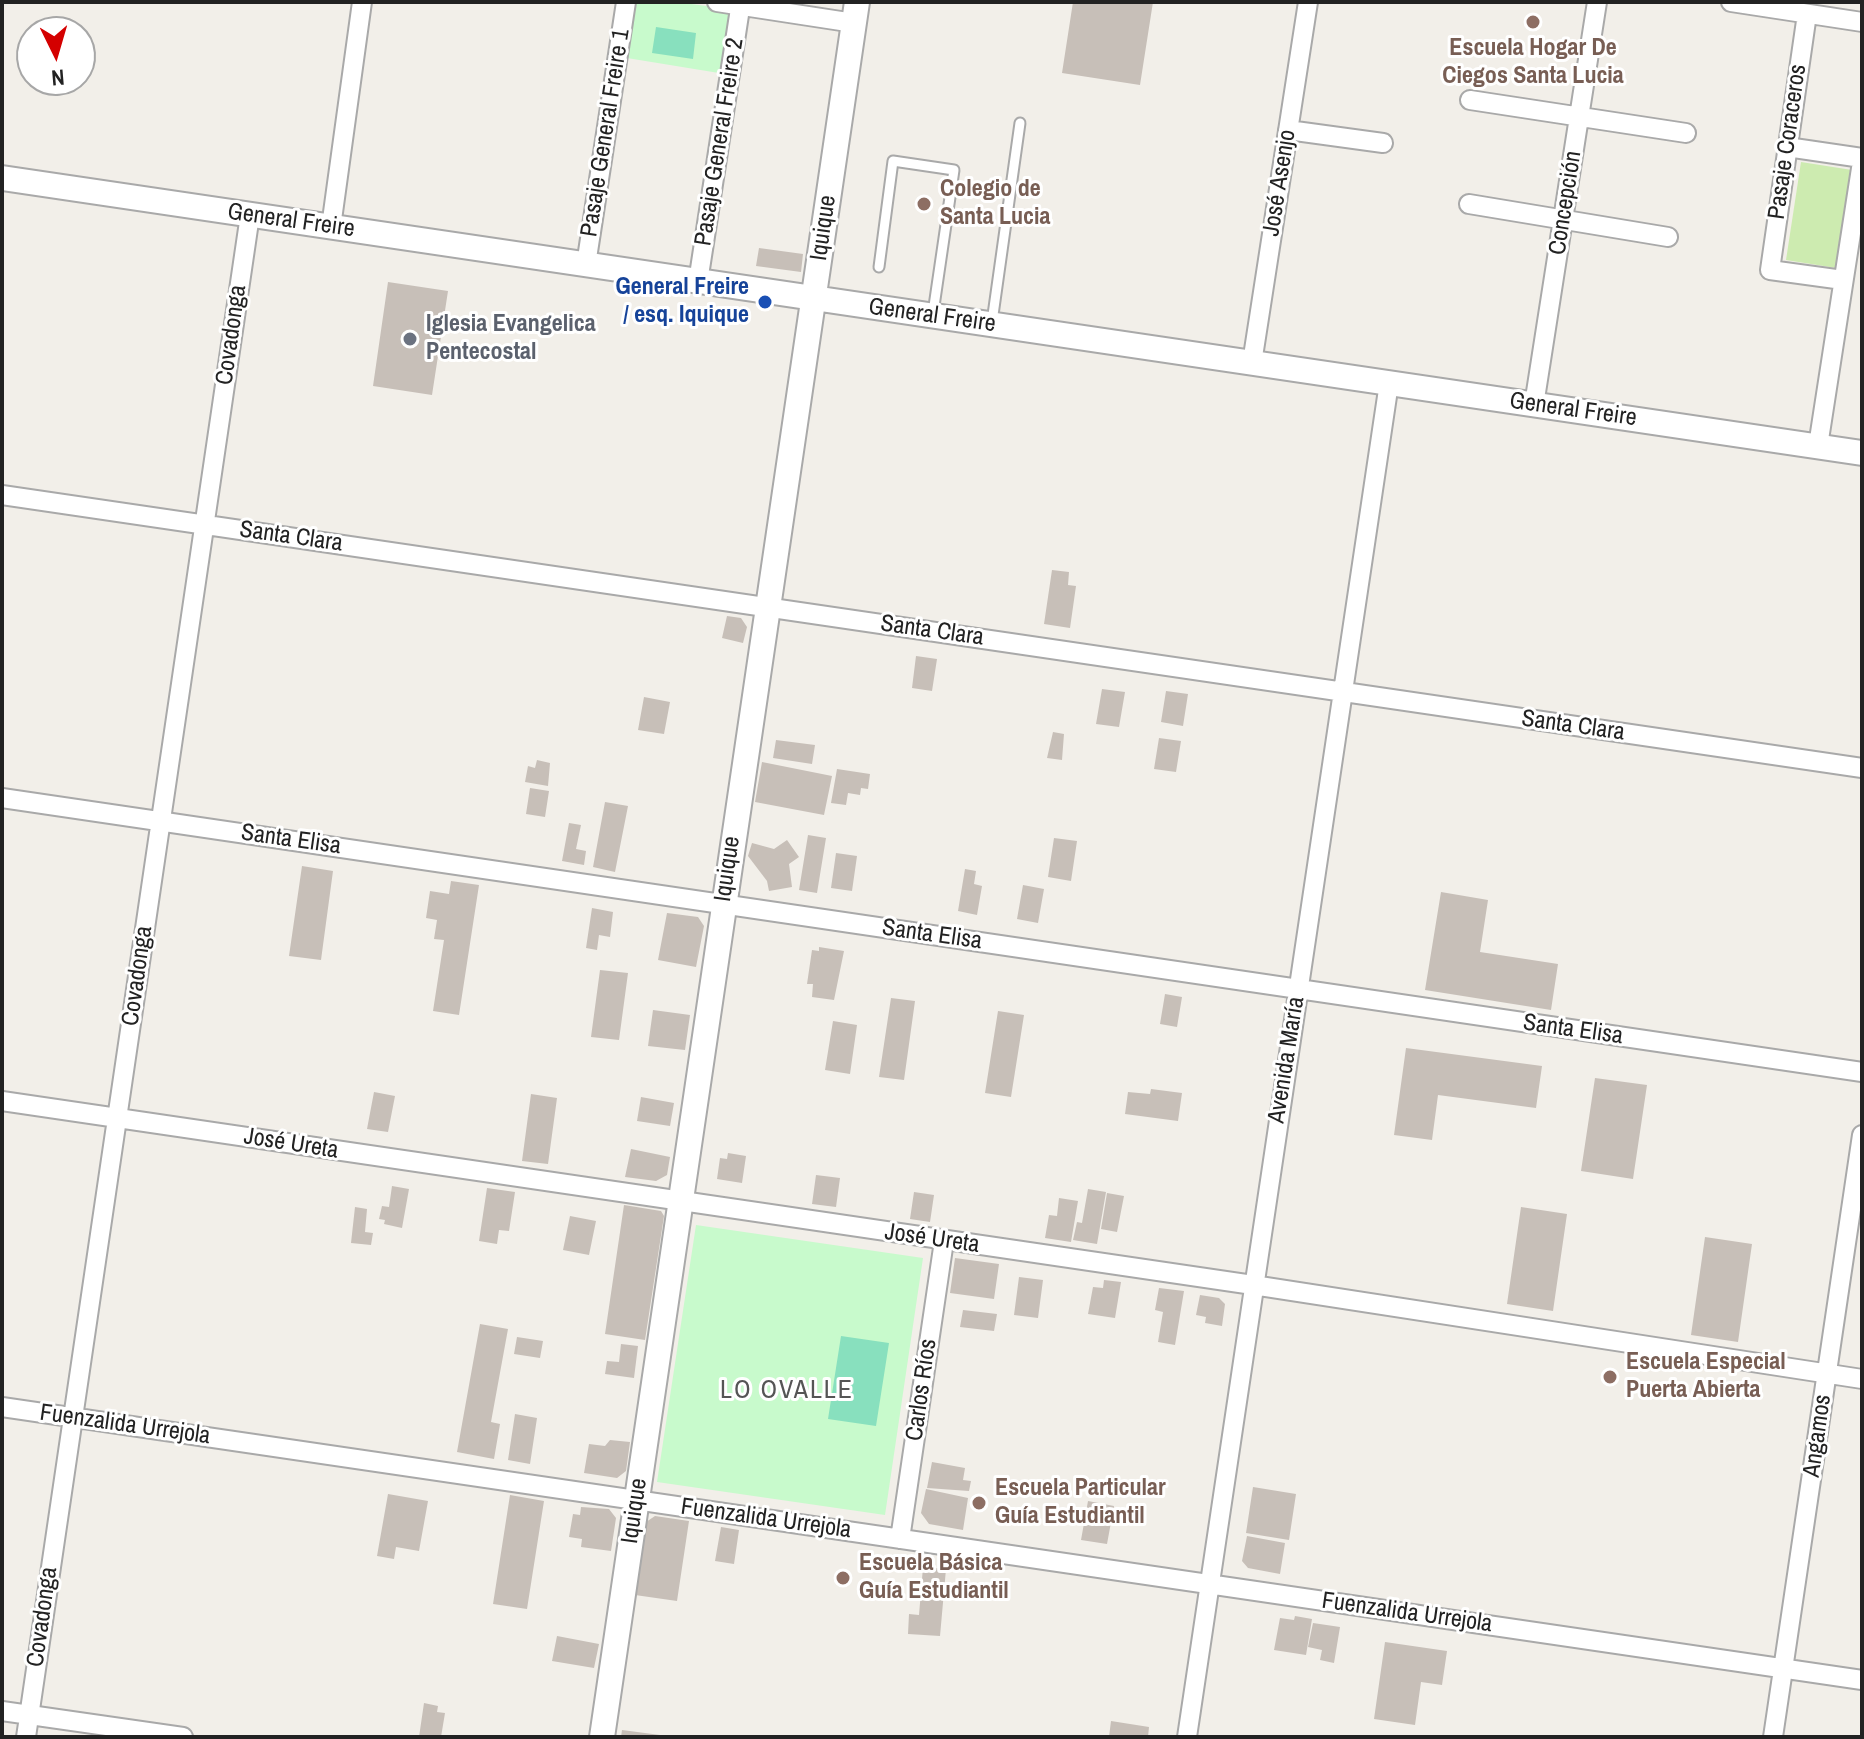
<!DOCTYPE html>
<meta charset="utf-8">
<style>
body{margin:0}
#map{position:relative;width:1864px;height:1739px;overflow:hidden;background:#f2efe9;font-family:"Archivo Narrow",sans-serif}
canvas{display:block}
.frame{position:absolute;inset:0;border:4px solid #222;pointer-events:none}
.north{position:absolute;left:16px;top:16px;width:80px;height:80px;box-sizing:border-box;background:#fff;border:2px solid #a7a7a7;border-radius:50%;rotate:175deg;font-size:22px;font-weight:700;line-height:32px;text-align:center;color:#222}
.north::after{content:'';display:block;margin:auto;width:28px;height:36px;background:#d40000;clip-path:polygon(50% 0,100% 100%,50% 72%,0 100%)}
</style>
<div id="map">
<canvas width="1864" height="1739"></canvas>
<div class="frame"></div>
<div class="north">N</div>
</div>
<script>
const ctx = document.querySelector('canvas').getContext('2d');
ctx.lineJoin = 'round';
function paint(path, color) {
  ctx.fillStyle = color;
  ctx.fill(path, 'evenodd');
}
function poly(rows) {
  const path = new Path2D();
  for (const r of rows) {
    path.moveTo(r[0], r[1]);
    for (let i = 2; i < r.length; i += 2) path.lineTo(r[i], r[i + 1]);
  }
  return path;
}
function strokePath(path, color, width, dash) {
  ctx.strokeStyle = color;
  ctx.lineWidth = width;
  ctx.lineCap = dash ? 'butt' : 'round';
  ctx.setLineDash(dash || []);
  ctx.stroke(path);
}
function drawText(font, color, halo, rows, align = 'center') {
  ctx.font = font + ' "Archivo Narrow",sans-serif';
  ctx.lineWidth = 6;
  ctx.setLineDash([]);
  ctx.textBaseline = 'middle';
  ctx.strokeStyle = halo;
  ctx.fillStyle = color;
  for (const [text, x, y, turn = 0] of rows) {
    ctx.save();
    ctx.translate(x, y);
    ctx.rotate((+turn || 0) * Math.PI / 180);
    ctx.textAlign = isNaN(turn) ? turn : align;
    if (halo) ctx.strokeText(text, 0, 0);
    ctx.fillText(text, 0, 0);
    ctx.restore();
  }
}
paint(poly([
 [1801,162,1852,170,1836,268,1786,260]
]), '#cdebb0');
paint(poly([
 [636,2,677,2,735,10,725,74,627,58],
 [696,1225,923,1258,885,1515,657,1482]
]), '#c8facc');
paint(poly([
 [656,27,696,33,693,59,652,53],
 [841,1336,889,1343,876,1426,828,1419]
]), '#88e0be');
paint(poly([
 [1073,2,1153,2,1140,85,1062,73],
 [759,248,803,254,801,272,756,266],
 [388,282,448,291,432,395,373,386],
 [1052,570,1069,572,1068,585,1076,586,1070,628,1044,624],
 [727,616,741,618,747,627,743,643,722,638],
 [916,656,937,659,932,691,912,688],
 [1102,689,1125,692,1119,727,1096,724],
 [1166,691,1188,694,1183,726,1161,722],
 [644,697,670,702,664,734,638,730],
 [1053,732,1064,734,1062,760,1047,758],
 [1159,738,1181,741,1176,772,1154,769],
 [776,740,815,745,812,764,773,758],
 [537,760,550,763,548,786,525,782,528,766,535,768],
 [762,762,832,776,824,815,755,802],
 [837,769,870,774,868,789,861,788,860,795,848,793,846,805,831,803],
 [530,788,549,791,545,817,526,814],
 [605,802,628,806,615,872,593,867],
 [569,823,581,825,576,849,586,851,584,865,562,861],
 [808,835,826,838,817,893,799,890],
 [1054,838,1077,841,1071,881,1048,877],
 [787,840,799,857,789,864,792,887,769,891,767,881,748,856,752,843,774,849],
 [836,853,857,856,852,891,831,888],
 [302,866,333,871,321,960,289,956],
 [965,869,976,871,974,884,982,886,977,915,958,911],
 [451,881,479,885,459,1015,433,1011,444,940,434,939,437,920,426,918,430,891,449,894],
 [1023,885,1044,889,1038,923,1017,919],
 [1441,892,1488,900,1480,952,1558,964,1551,1010,1425,990],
 [592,908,613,912,610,937,599,935,597,950,586,948],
 [667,913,698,917,704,926,696,967,658,960],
 [819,947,844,951,834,1000,812,997,813,984,807,984,812,950,819,951],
 [600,970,628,973,619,1040,591,1037],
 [1165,994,1182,997,1177,1027,1160,1024],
 [891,998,915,1001,904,1080,879,1077],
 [653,1010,690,1015,685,1050,648,1046],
 [998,1011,1024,1015,1011,1097,985,1093],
 [833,1021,857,1025,850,1074,825,1070],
 [1406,1048,1542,1066,1536,1108,1438,1095,1432,1140,1394,1135],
 [1595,1078,1647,1085,1633,1179,1581,1171],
 [1151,1089,1182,1093,1178,1121,1125,1114,1128,1092,1150,1094],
 [374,1092,395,1096,388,1132,367,1129],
 [531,1094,557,1098,548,1164,522,1161],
 [641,1097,674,1103,670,1126,637,1121],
 [631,1149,670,1157,667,1175,656,1181,625,1177],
 [728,1153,746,1156,742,1183,717,1179,720,1158,727,1159],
 [816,1175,840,1178,836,1207,812,1204],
 [392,1186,409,1189,402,1228,384,1224,385,1220,379,1219,382,1206,389,1207],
 [487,1188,515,1192,509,1231,499,1230,497,1244,479,1241],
 [1088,1189,1106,1192,1097,1244,1073,1240,1077,1222,1082,1223],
 [914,1192,934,1195,930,1222,910,1219],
 [1107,1193,1124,1196,1117,1232,1101,1229],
 [1059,1198,1078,1201,1071,1242,1045,1238,1049,1215,1057,1216],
 [624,1205,661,1211,664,1216,645,1340,605,1334],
 [355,1207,367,1209,365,1232,373,1233,371,1245,351,1243],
 [1521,1207,1567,1214,1553,1311,1507,1304],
 [570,1216,596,1221,589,1255,563,1250],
 [1705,1237,1752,1244,1738,1342,1691,1335],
 [955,1258,999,1264,994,1299,950,1293],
 [1019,1277,1043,1280,1038,1318,1014,1315],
 [1104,1280,1121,1282,1115,1318,1088,1314,1093,1287,1103,1288],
 [1159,1288,1184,1291,1175,1345,1158,1342,1163,1312,1155,1310],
 [1200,1295,1219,1298,1225,1304,1222,1326,1205,1323,1206,1317,1196,1315],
 [963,1310,997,1314,994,1331,960,1327],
 [480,1324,508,1329,491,1422,500,1424,494,1459,457,1452],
 [517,1337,543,1341,540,1358,514,1354],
 [621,1344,638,1346,634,1378,605,1374,607,1361,619,1362],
 [515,1414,537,1418,530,1464,508,1460],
 [610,1440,630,1442,626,1471,617,1478,584,1473,589,1444,605,1446],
 [932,1462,965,1468,963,1480,971,1481,969,1491,927,1488],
 [1253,1487,1296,1494,1289,1540,1246,1533],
 [926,1489,968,1498,963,1530,929,1524,921,1513],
 [388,1494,428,1501,419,1551,396,1547,394,1559,377,1556],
 [510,1495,544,1501,527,1609,493,1604],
 [1088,1501,1114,1506,1107,1544,1081,1540],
 [581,1507,609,1509,616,1518,611,1551,581,1547,582,1539,569,1537,573,1514,580,1515],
 [655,1516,689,1521,677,1601,635,1595,646,1522],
 [721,1527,739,1530,734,1564,715,1561],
 [1247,1536,1285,1543,1280,1574,1248,1568,1242,1561],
 [923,1567,946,1569,940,1636,908,1634,909,1614,919,1615],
 [1295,1616,1312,1619,1306,1655,1274,1650,1280,1618,1294,1620],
 [1313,1623,1340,1627,1334,1663,1320,1660,1322,1650,1308,1647],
 [557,1636,599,1644,594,1668,552,1661],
 [1385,1642,1447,1651,1442,1685,1421,1682,1415,1725,1374,1719],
 [424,1703,438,1706,437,1712,445,1713,441,1737,419,1737],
 [1111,1721,1149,1727,1148,1737,1109,1737],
 [622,1730,660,1735,660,1737,621,1737]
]), '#c7bfb8');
const service = poly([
 [879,267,893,161,954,170,933,313],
 [992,322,1020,123]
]);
const minor = poly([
 [717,2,854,23],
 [1731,2,1862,22],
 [1807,14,1770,270,1843,280],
 [1470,100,1686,133],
 [1288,130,1383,143],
 [1787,147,1862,158],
 [1469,204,1668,237],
 [331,227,362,2],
 [586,265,626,2],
 [698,282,741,2],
 [1252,363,1308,2],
 [1534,405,1597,2],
 [1818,446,1862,162],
 [2,495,1862,768],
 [2,798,1862,1072],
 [2,1101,1253,1285,1862,1379],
 [2,1407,1862,1680],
 [900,1539,944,1241],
 [2,1711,183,1737],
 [26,1737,250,215],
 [1187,1737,1389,383],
 [1773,1737,1862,1135]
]);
const tertiary = poly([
 [2,178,1862,453],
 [602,1737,857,2]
]);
strokePath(service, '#a9a9a9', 13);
strokePath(minor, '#a9a9a9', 22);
strokePath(tertiary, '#a9a9a9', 28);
strokePath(service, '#fff', 9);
strokePath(minor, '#fff', 18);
strokePath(tertiary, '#fff', 24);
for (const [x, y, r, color] of [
 [1533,22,8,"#8d6e63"],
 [924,204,8,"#8d6e63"],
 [765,302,8,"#1a4fb4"],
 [410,339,8,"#6b7280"],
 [1610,1377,8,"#8d6e63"],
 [979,1503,8,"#8d6e63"],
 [843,1578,8,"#8d6e63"]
]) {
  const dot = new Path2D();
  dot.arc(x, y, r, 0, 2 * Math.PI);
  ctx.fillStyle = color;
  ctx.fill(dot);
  strokePath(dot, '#fff', 3);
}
drawText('bold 24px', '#785e54', '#fff', [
 ["Escuela Hogar De",1533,49,"center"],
 ["Ciegos Santa Lucia",1533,77,"center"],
 ["Colegio de",940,190],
 ["Santa Lucia",940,218],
 ["Escuela Especial",1626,1363],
 ["Puerta Abierta",1626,1391],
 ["Escuela Particular",995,1489],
 ["Guía Estudiantil",995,1517],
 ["Escuela Básica",859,1564],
 ["Guía Estudiantil",859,1592]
], 'left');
drawText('24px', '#222', '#fff', [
 ["Pasaje General Freire 1",606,133,-81],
 ["Pasaje General Freire 2",720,142,-81],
 ["Pasaje Coraceros",1788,142,-82],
 ["José Asenjo",1280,183,-81],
 ["Concepción",1566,203,-81],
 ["General Freire",291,221,8],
 ["Iquique",824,228,-82],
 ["General Freire",932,316,8],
 ["Covadonga",232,335,-82],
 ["General Freire",1573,410,8],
 ["Santa Clara",291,537,8],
 ["Santa Clara",932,631,8],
 ["Santa Clara",1573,726,8],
 ["Santa Elisa",291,840,8],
 ["Iquique",728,869,-82],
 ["Santa Elisa",932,935,8],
 ["Covadonga",138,976,-82],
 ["Santa Elisa",1573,1030,8],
 ["Avenida María",1287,1060,-81],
 ["José Ureta",291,1144,9],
 ["José Ureta",932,1239,8],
 ["Carlos Ríos",922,1390,-82],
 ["Fuenzalida Urrejola",125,1425,8],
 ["Angamos",1818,1436,-82],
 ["Iquique",635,1511,-82],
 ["Fuenzalida Urrejola",766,1519,8],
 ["Fuenzalida Urrejola",1407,1613,8],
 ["Covadonga",43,1617,-82]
]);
drawText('bold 24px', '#164399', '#fff', [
 ["General Freire",749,288],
 ["/ esq. Iquique",749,316]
], 'right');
drawText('bold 24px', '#5b616d', '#fff', [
 ["Iglesia Evangelica",426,325],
 ["Pentecostal",426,353]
], 'left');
ctx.letterSpacing = '2px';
drawText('26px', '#555', '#fff', [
 ["LO OVALLE",787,1391]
]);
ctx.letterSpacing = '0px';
</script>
